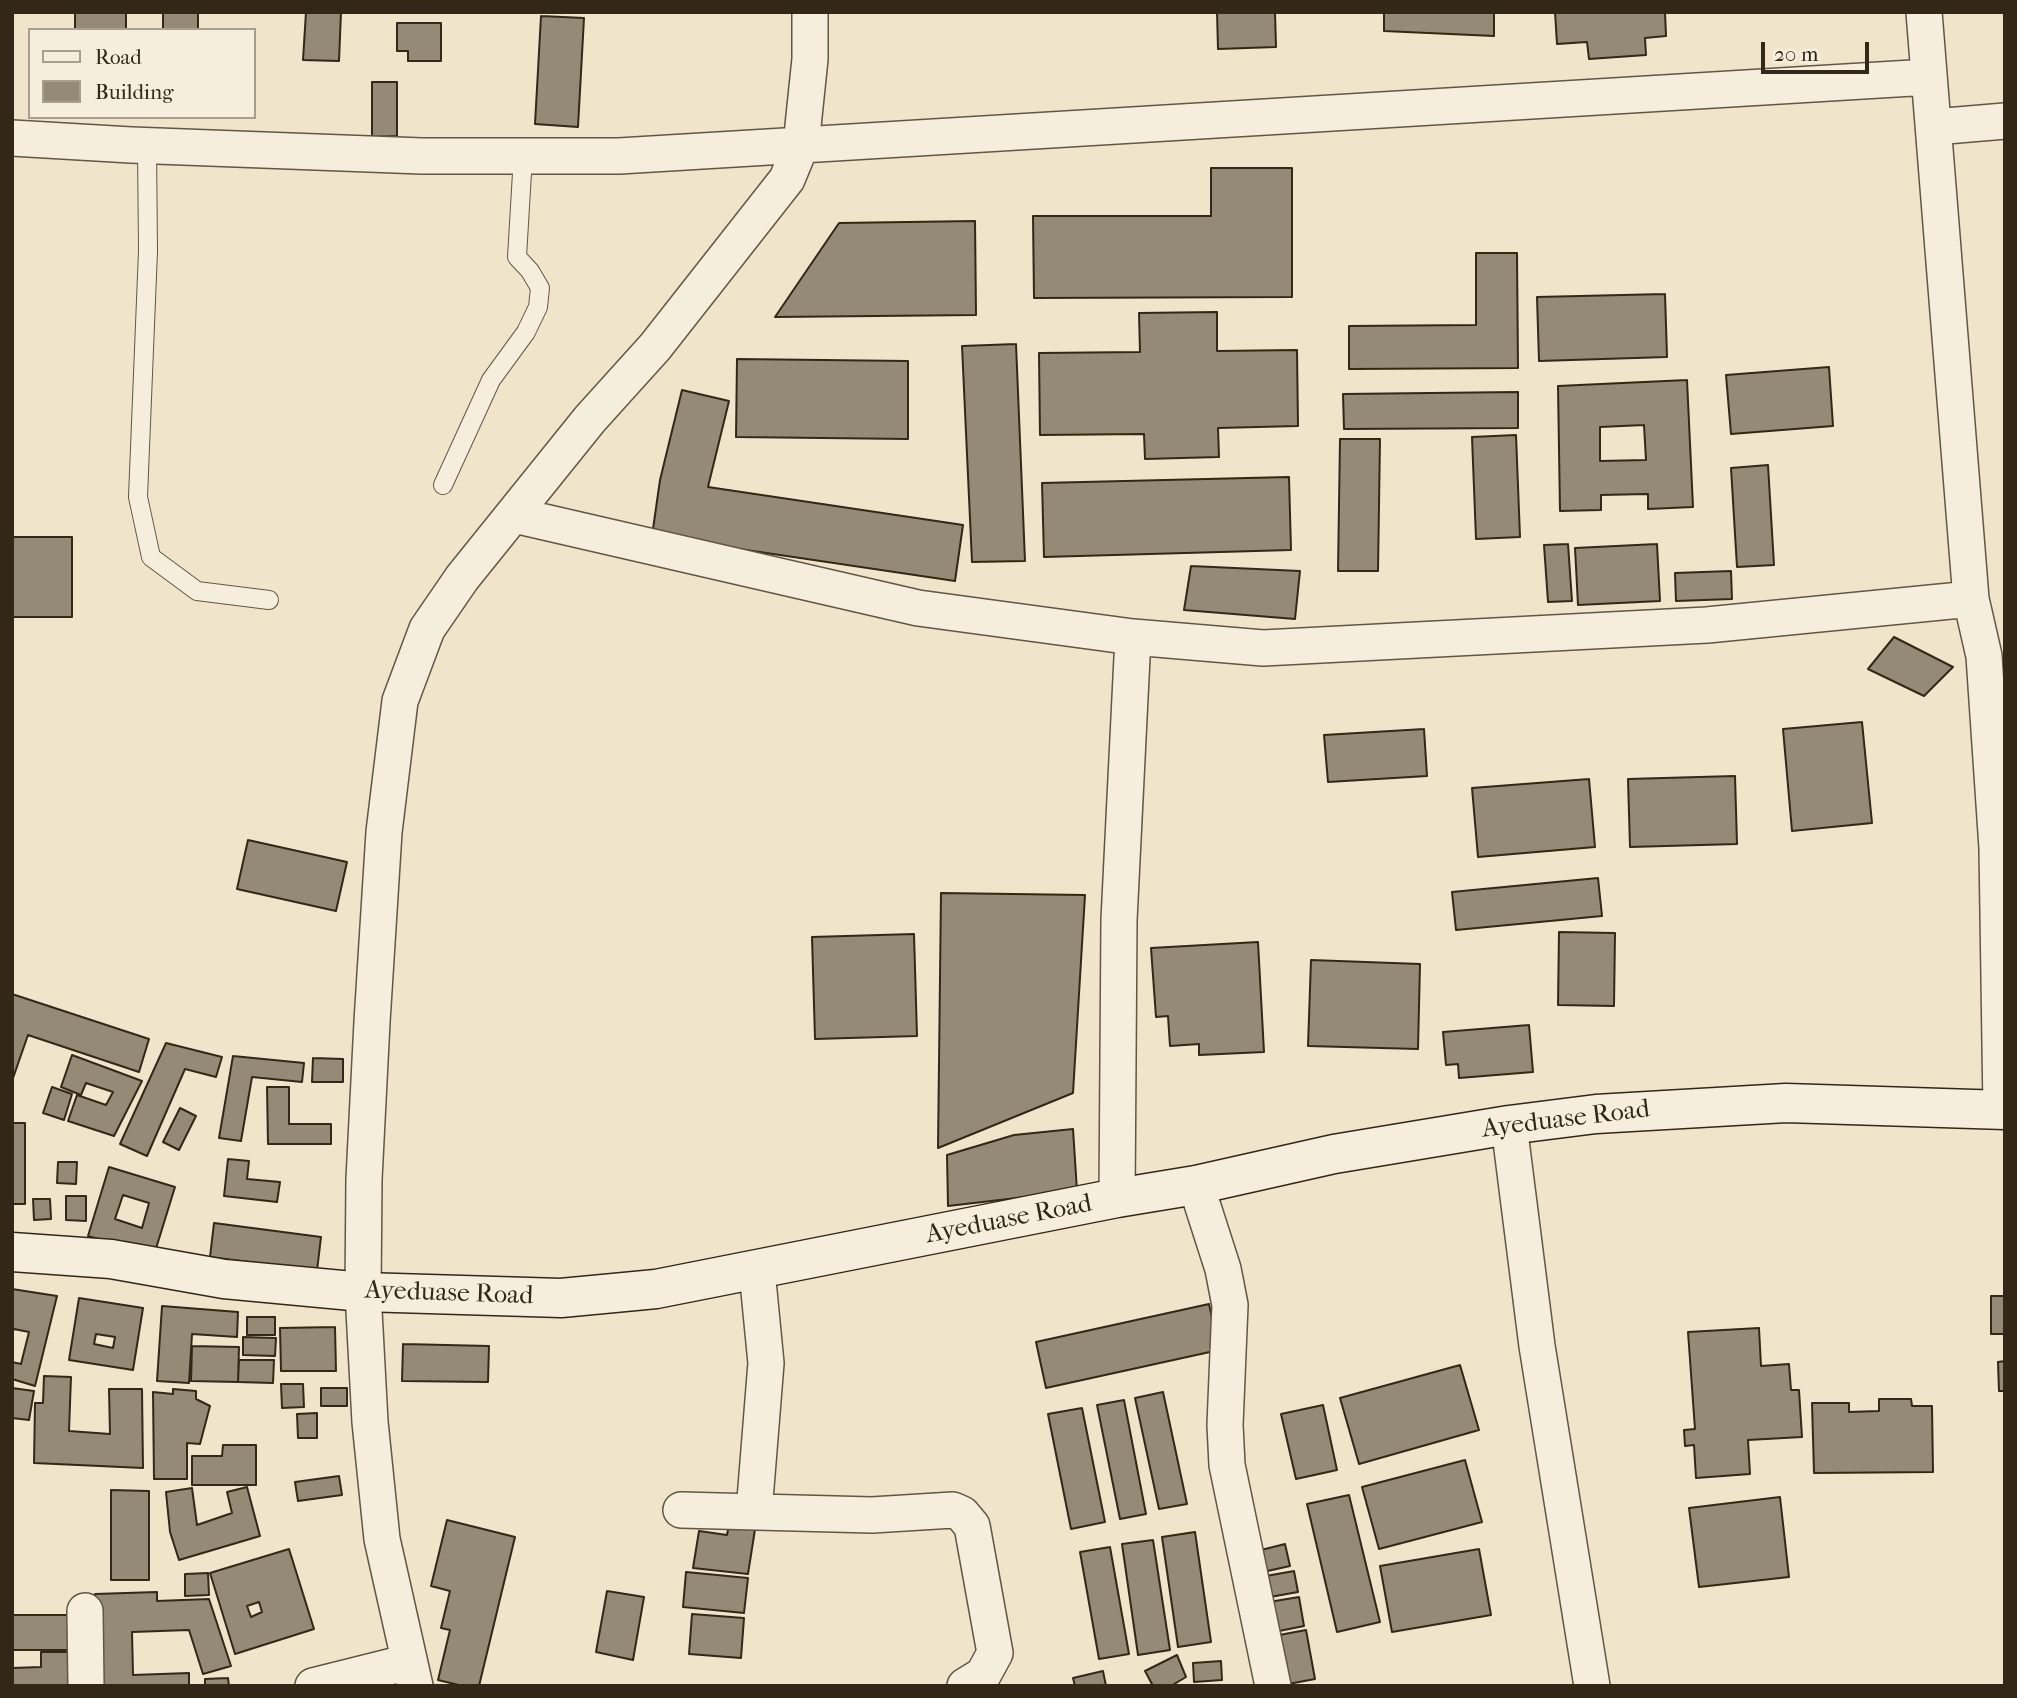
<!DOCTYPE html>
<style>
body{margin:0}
#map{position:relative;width:2017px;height:1698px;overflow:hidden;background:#f0e5cb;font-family:"IM FELL French Canon",serif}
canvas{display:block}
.frame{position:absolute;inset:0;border:14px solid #332717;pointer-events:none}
.legend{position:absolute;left:28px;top:28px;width:228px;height:91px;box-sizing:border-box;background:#f5eedd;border:2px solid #a79e8e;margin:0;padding:9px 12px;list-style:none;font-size:21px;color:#332717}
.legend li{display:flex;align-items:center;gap:14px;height:35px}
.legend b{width:35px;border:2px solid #a79e8e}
.scale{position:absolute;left:1761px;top:42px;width:108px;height:32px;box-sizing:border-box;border:4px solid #332717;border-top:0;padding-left:9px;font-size:21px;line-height:24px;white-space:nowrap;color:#332717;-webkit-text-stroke:5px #f5eedd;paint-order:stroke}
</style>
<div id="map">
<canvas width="2017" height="1698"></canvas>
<div class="frame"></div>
<ul class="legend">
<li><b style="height:9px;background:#f5eedd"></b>Road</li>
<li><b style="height:19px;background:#958a75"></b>Building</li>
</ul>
<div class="scale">20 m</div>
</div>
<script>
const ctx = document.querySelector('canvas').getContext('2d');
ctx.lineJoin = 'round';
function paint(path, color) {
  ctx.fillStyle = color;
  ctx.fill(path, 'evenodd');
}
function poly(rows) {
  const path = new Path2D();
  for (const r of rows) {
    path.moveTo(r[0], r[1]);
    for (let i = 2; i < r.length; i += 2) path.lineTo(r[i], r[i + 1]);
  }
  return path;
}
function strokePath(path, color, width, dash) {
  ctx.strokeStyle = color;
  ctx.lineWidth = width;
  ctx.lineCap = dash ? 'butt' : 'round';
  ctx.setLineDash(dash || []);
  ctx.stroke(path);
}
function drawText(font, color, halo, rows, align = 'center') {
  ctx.font = font + ' "IM FELL French Canon",serif';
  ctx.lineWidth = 7;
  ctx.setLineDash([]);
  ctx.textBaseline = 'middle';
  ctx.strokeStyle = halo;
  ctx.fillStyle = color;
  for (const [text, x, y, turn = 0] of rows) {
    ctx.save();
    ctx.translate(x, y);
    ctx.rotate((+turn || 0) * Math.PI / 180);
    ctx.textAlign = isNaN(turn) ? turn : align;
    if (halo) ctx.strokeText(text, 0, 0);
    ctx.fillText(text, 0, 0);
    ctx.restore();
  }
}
const building = poly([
 [75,12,126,12,126,30,75,30,75,12],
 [163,12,198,12,198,30,163,30,163,12],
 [306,12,341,12,339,61,303,60,306,12],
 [1217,12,1275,12,1276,47,1218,49,1217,12],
 [1384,12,1494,12,1494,36,1384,31,1384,12],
 [1555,12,1665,12,1666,36,1645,38,1646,55,1589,59,1587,42,1557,44,1555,12],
 [541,16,584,18,578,127,535,124,541,16],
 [397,23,441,23,441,61,408,61,408,51,397,51,397,23],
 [372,82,397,82,397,136,372,137,372,82],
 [1211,168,1292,168,1292,297,1034,298,1033,216,1211,216,1211,168],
 [975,221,976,315,775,317,839,223,975,221],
 [1476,253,1517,253,1518,368,1349,369,1349,326,1476,325,1476,253],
 [1665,294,1667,357,1539,361,1537,297,1665,294],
 [1217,312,1217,351,1297,350,1298,426,1218,428,1219,457,1145,459,1144,434,1040,435,1039,353,1140,352,1139,313,1217,312],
 [1016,344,1025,561,972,562,962,346,1016,344],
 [737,359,908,361,908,439,736,437,737,359],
 [1829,367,1833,426,1731,434,1726,375,1829,367],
 [1687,380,1693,507,1648,509,1648,494,1601,495,1601,510,1560,511,1558,386,1687,380],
 [1644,425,1646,460,1600,461,1600,427,1644,425],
 [682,390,729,401,708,487,963,525,955,581,652,536,660,480,682,390],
 [1518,392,1518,428,1344,429,1343,394,1518,392],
 [1516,435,1520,537,1476,539,1472,437,1516,435],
 [1340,439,1380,439,1378,571,1338,571,1340,439],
 [1768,465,1774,565,1737,567,1731,468,1768,465],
 [1289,477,1291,550,1044,557,1042,483,1289,477],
 [12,537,72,537,72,617,12,617,12,537],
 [1568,544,1572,601,1548,602,1544,545,1568,544],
 [1657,544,1660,601,1578,605,1575,548,1657,544],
 [1191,566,1300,571,1295,619,1184,610,1191,566],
 [1731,571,1732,599,1676,601,1675,573,1731,571],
 [1894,637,1953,667,1924,696,1868,669,1894,637],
 [1862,722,1872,823,1792,831,1783,729,1862,722],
 [1424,729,1427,776,1328,782,1324,735,1424,729],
 [1735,776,1737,844,1630,847,1628,779,1735,776],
 [1589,779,1595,847,1478,857,1472,788,1589,779],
 [248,840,347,862,336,911,237,889,248,840],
 [1598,878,1602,916,1456,930,1452,892,1598,878],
 [941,893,1085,895,1073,1093,938,1148,941,893],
 [1559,932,1615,933,1614,1006,1558,1005,1559,932],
 [914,934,917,1036,815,1039,812,937,914,934],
 [1258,942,1264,1052,1199,1055,1199,1044,1170,1046,1168,1016,1156,1017,1151,948,1258,942],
 [1311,960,1420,964,1418,1049,1308,1046,1311,960],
 [12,994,149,1039,139,1072,28,1035,12,1081,12,994],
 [1529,1025,1533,1072,1459,1078,1458,1064,1446,1065,1443,1032,1529,1025],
 [166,1043,222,1057,216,1077,185,1069,147,1156,120,1144,166,1043],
 [72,1055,142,1081,114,1136,68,1121,77,1095,106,1105,113,1092,86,1083,81,1095,61,1087,72,1055],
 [233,1056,304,1063,302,1082,252,1077,241,1141,219,1138,233,1056],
 [313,1058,343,1059,343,1082,312,1082,313,1058],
 [52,1087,72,1094,64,1120,43,1113,52,1087],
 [267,1087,289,1087,289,1124,331,1124,331,1144,268,1144,267,1087],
 [180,1108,196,1116,179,1150,163,1142,180,1108],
 [12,1123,25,1123,25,1204,12,1204,12,1123],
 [1073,1129,1077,1191,948,1206,947,1155,1014,1135,1073,1129],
 [228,1159,249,1161,247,1179,280,1182,277,1202,224,1196,228,1159],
 [58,1162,77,1162,76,1184,57,1183,58,1162],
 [109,1167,175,1187,154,1255,88,1236,109,1167],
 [123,1195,149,1203,142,1228,115,1219,123,1195],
 [66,1196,86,1196,86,1221,66,1220,66,1196],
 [33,1199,50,1199,51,1219,34,1220,33,1199],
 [214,1223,321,1237,317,1271,210,1257,214,1223],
 [12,1289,57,1296,35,1386,12,1379,12,1362,21,1364,29,1332,14,1329,12,1334,12,1289],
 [1991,1296,2005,1296,2005,1334,1991,1334,1991,1296],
 [79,1298,143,1308,133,1370,69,1360,79,1298],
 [96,1334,115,1337,113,1348,94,1344,96,1334],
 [1209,1304,1219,1350,1046,1388,1036,1342,1209,1304],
 [162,1306,238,1312,237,1337,192,1334,189,1383,157,1381,162,1306],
 [247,1317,275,1317,275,1335,247,1335,247,1317],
 [335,1327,336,1371,281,1371,280,1328,335,1327],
 [1759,1328,1761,1366,1789,1364,1791,1390,1799,1390,1802,1437,1748,1440,1750,1474,1696,1478,1694,1445,1685,1446,1684,1430,1695,1429,1688,1332,1759,1328],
 [243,1337,276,1338,275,1356,243,1355,243,1337],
 [403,1344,489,1346,488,1382,402,1381,403,1344],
 [192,1346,239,1347,238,1382,191,1381,192,1346],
 [239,1360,274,1360,273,1383,238,1382,239,1360],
 [2005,1361,2005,1391,1999,1391,1998,1362,2005,1361],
 [1460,1365,1479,1430,1359,1464,1340,1398,1460,1365],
 [44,1376,71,1377,69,1431,110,1434,109,1389,142,1389,143,1468,34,1463,35,1403,43,1403,44,1376],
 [281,1384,303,1384,304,1407,282,1408,281,1384],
 [12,1388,34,1391,29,1420,12,1418,12,1388],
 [321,1388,347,1388,347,1406,321,1406,321,1388],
 [173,1389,196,1391,196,1399,210,1406,200,1444,187,1443,187,1479,154,1479,153,1392,173,1394,173,1389],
 [1163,1392,1187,1504,1159,1509,1135,1398,1163,1392],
 [1879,1399,1911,1399,1912,1406,1932,1406,1933,1472,1814,1473,1812,1403,1849,1403,1849,1412,1879,1411,1879,1399],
 [1124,1400,1146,1514,1120,1519,1097,1405,1124,1400],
 [1323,1405,1337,1470,1296,1479,1281,1414,1323,1405],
 [1082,1408,1105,1522,1071,1529,1048,1414,1082,1408],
 [317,1413,317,1438,298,1438,297,1414,317,1413],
 [223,1445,256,1445,256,1485,192,1485,192,1456,222,1456,223,1445],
 [1465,1460,1482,1522,1379,1549,1362,1487,1465,1460],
 [339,1476,342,1495,298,1501,295,1482,339,1476],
 [247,1487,260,1536,179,1560,170,1532,166,1492,192,1488,197,1525,232,1513,227,1492,247,1487],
 [111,1490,149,1491,149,1580,111,1580,111,1490],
 [1349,1495,1380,1622,1337,1632,1307,1504,1349,1495],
 [1780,1497,1789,1577,1699,1587,1689,1508,1780,1497],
 [730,1519,756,1523,748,1574,693,1568,699,1531,727,1535,730,1519],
 [447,1520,515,1537,479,1686,463,1686,438,1680,450,1630,441,1628,450,1591,431,1586,447,1520],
 [1195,1532,1211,1642,1178,1647,1162,1537,1195,1532],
 [1153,1540,1170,1650,1138,1655,1122,1544,1153,1540],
 [1285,1544,1290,1566,1263,1572,1257,1551,1285,1544],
 [1110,1547,1129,1654,1099,1659,1080,1552,1110,1547],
 [289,1549,314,1629,235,1654,210,1573,289,1549],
 [259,1602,262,1612,251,1617,247,1606,259,1602],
 [1479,1549,1491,1615,1392,1632,1380,1566,1479,1549],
 [1294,1571,1298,1592,1270,1597,1266,1576,1294,1571],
 [686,1572,748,1578,744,1613,683,1607,686,1572],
 [208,1573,209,1595,185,1596,185,1574,208,1573],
 [607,1591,644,1597,633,1660,596,1652,607,1591],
 [157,1592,157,1601,209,1599,231,1666,203,1674,189,1630,132,1632,133,1675,189,1673,189,1686,98,1686,95,1594,157,1592],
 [1299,1597,1304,1626,1274,1632,1269,1602,1299,1597],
 [692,1614,744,1618,741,1658,689,1654,692,1614],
 [12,1615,68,1615,69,1650,12,1650,12,1615],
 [1306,1630,1315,1679,1283,1685,1274,1636,1306,1630],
 [41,1652,69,1652,69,1686,12,1686,12,1668,41,1667,41,1652],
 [1177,1655,1186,1677,1171,1686,1153,1686,1145,1671,1177,1655],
 [1221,1661,1222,1680,1194,1682,1193,1663,1221,1661],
 [1103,1671,1106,1686,1075,1686,1073,1678,1103,1671],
 [228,1678,229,1686,205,1686,205,1679,228,1678]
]);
paint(building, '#958a75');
strokePath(building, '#332717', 2);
const lane = poly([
 [147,146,148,251,138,497,151,557,197,591,269,600],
 [443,485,491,380,526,332,538,307,540,288,530,271,517,257,523,156]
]);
const street = poly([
 [1924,12,1971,599,1984,656,1997,848,2001,1110],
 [1934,127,2005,121],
 [12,138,131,145,422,156,619,156,1929,77],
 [514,515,918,608,1133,637,1263,648,1707,625,1971,599],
 [1509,1125,1537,1346,1592,1686],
 [1196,1185,1223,1269,1230,1305,1225,1425,1227,1465,1273,1686],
 [1117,1198,1119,920,1133,637],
 [681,1510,872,1515,953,1510,962,1514,972,1526,995,1653,983,1675,965,1686],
 [754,1512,766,1363,757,1271],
 [85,1611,86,1686],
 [313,1686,409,1662],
 [415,1686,382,1539,370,1422,363,1292,364,1179,372,1022,384,832,400,701,427,629,462,578,590,419,655,347,787,179,801,145,810,59,810,12]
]);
const secondary = poly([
 [12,1252,111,1259,224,1279,363,1292,561,1298,656,1289,1117,1198,1196,1185,1334,1154,1509,1125,1596,1114,1786,1103,2005,1110]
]);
strokePath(lane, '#625644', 20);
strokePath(street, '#625644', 38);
strokePath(secondary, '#332717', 41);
strokePath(lane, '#f5eedd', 18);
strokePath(street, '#f5eedd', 35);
strokePath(secondary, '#f5eedd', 38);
drawText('26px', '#332717', '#f5eedd', [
 ["Ayeduase Road",1566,1120,-7],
 ["Ayeduase Road",1009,1220,-11],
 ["Ayeduase Road",449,1294,2]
]);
</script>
